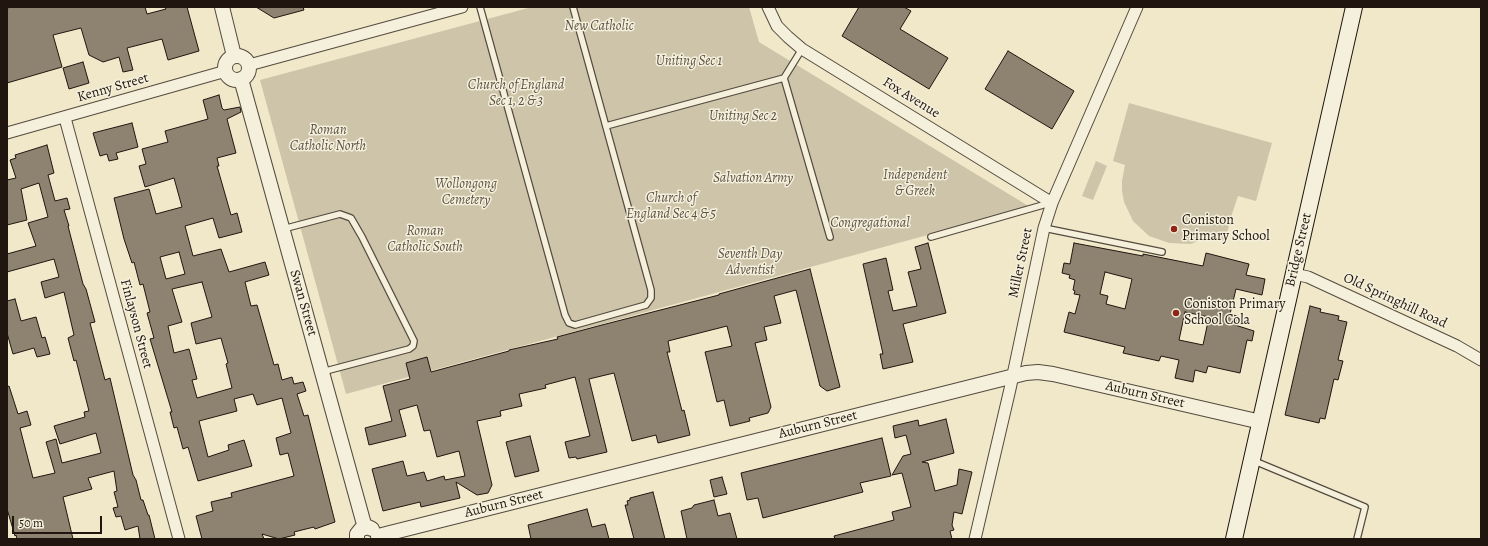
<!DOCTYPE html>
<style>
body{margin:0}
#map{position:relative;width:1488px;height:546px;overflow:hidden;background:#f0e8c9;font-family:Alegreya,serif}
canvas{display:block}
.frame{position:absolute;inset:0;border:8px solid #211510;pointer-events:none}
.scale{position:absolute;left:12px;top:516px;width:90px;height:18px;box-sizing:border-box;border:2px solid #211510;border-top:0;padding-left:5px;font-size:12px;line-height:14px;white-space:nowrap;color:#211510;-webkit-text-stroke:3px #f5f0dc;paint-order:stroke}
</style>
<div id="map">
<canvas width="1488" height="546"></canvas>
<div class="frame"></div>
<div class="scale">50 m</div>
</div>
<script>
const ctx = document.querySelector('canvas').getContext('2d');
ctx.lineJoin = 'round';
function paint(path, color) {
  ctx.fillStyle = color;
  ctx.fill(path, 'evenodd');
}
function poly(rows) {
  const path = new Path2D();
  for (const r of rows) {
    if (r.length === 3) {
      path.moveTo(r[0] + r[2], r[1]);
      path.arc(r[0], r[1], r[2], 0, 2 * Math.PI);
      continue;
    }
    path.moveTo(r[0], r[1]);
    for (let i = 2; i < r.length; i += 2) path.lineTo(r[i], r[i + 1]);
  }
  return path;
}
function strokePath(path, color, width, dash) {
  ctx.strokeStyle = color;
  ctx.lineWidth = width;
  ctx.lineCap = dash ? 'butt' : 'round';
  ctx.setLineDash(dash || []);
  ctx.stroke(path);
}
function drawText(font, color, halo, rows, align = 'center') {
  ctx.font = font + ' Alegreya,serif';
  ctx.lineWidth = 3;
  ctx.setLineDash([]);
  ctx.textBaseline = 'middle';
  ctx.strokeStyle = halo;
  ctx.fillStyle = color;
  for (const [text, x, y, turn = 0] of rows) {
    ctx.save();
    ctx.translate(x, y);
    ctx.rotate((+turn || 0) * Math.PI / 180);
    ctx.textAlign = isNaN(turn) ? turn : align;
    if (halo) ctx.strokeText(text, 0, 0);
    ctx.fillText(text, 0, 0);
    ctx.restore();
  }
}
paint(poly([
 [532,7,749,7,759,42,1030,207,346,394,260,80],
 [1129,103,1272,143,1256,201,1238,196,1232,214,1225,241,1209,237,1191,244,1169,243,1149,236,1133,221,1124,202,1122,191,1122,181,1125,165,1113,161],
 [1096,161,1107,166,1093,200,1082,196]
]), '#cdc4aa');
const building = poly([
 [12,7,145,7,147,14,166,9,165,7,187,7,199,51,168,60,162,39,127,48,133,70,123,72,119,57,103,62,89,55,81,28,53,35,62,67,7,83,7,8,12,7],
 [256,7,303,7,304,10,274,18,256,7],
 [859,7,904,7,911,11,900,29,948,58,929,89,842,36,859,7],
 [1008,51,1074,91,1052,129,985,89,1008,51],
 [83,62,89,83,69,89,63,68,83,62],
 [219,95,222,108,224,110,240,107,241,112,227,119,236,153,217,158,219,166,217,166,231,215,237,213,242,232,219,238,213,218,185,226,193,256,221,249,229,272,265,262,269,275,245,282,251,306,257,305,274,365,278,364,282,380,292,377,294,384,303,382,306,391,297,394,304,416,308,415,335,522,315,529,314,527,294,532,295,535,279,539,262,534,264,539,202,539,196,516,213,511,211,502,232,497,231,493,294,476,288,453,280,455,276,438,291,433,282,398,257,405,253,394,234,399,237,411,199,421,208,457,229,450,228,445,244,440,252,466,198,481,188,447,183,449,177,427,174,428,170,412,172,412,150,339,154,338,147,313,150,312,143,284,140,285,134,262,132,263,124,239,114,198,149,189,156,214,182,207,174,178,145,187,139,166,146,164,142,149,168,142,165,131,208,119,203,100,219,95],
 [179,252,185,274,166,279,160,257,179,252],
 [202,282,212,317,191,323,196,344,221,338,228,363,226,364,232,388,197,398,192,380,197,379,189,349,174,353,168,326,182,322,172,289,202,282],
 [132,123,138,147,116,153,118,159,109,161,107,154,100,156,93,133,132,123],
 [47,145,54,173,48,175,55,201,67,198,70,209,64,210,69,226,68,226,83,284,86,289,95,322,90,323,105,380,110,378,133,475,136,480,141,500,143,500,148,515,149,515,155,539,140,539,138,526,125,530,121,516,116,517,113,508,118,507,114,492,117,491,114,471,88,478,92,489,63,497,73,539,17,539,16,535,15,536,7,509,7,387,9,386,18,414,27,411,31,425,20,428,33,478,55,473,46,442,56,439,62,463,101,453,96,433,60,444,54,426,85,417,84,412,89,411,76,360,74,361,68,338,74,335,64,292,45,298,41,282,59,277,54,259,7,272,7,254,36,246,28,223,48,217,39,183,21,189,27,220,7,225,7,180,16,178,10,160,16,158,15,155,47,145],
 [928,243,946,313,903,324,913,362,883,369,880,354,883,354,863,264,886,258,893,290,888,291,893,311,917,306,908,272,921,269,915,247,928,243],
 [1074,243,1143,256,1143,254,1203,266,1206,253,1249,264,1246,275,1265,279,1262,295,1236,289,1230,314,1237,316,1235,325,1254,331,1252,341,1247,340,1240,373,1208,366,1206,373,1195,370,1193,382,1175,378,1179,360,1161,356,1159,361,1123,353,1125,347,1064,332,1069,312,1075,314,1080,295,1074,294,1075,291,1073,290,1075,280,1069,278,1070,275,1062,273,1064,263,1070,264,1074,243],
 [1105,272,1132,279,1125,309,1106,304,1108,296,1100,294,1105,272],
 [1185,312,1209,317,1203,345,1179,340,1185,312],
 [810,269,840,387,827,391,820,386,796,290,774,296,781,323,764,327,767,340,755,343,771,407,768,413,749,418,750,421,730,426,724,400,717,402,705,352,732,346,727,326,668,341,670,352,667,352,682,411,684,410,690,435,658,443,656,435,632,441,614,373,589,379,607,452,577,459,576,457,569,458,565,442,590,436,575,377,545,385,546,388,519,394,522,406,500,411,501,416,477,421,492,485,488,493,477,495,456,482,460,498,421,507,420,502,383,511,372,469,403,461,407,476,424,472,427,481,444,476,445,480,465,476,459,451,437,457,430,430,424,431,417,405,399,410,406,436,369,445,365,428,392,421,383,386,410,379,406,363,427,357,431,372,509,351,509,350,558,339,557,337,602,325,719,295,719,294,810,269],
 [15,299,21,321,36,317,42,338,45,337,50,354,37,357,34,348,13,354,7,333,7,301,15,299],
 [1310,306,1321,309,1320,312,1339,316,1338,320,1347,322,1338,360,1343,361,1338,380,1334,379,1325,419,1320,418,1319,423,1285,415,1310,306],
 [946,419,954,453,922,462,928,463,935,491,957,485,959,469,972,472,962,514,954,512,952,525,954,530,950,531,952,539,835,539,834,536,894,520,892,512,911,507,902,473,892,475,903,456,911,454,906,435,895,438,893,426,918,420,919,426,946,419],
 [530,436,539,471,515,477,506,442,530,436],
 [882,438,891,476,860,483,863,492,763,518,758,498,747,500,741,473,882,438],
 [722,477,727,494,714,497,710,480,722,477],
 [653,492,665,539,634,539,625,505,628,505,627,501,630,500,630,498,653,492],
 [714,500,718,516,730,513,737,539,687,539,681,511,692,508,694,505,714,500],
 [587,509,592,527,605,524,609,539,531,539,528,525,587,509]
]);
paint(building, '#8d8370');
strokePath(building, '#211510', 1);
const service = poly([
 [480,7,565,315,569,323,575,325,646,305,651,298,651,290,573,7],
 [784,78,830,237],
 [606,126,784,78,802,49],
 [1044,228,1162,252],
 [283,229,340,214,351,218,362,237,414,341,413,346,409,349,322,372],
 [931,237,1050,203],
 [1252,460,1365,507,1357,539]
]);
const minor = poly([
 [768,7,777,26,788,37,802,49,1052,203],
 [249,65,462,7],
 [65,118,179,539],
 [7,133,226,71],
 [1294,274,1308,277,1457,346,1481,360],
 [975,539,1010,389,1044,228,1052,203,1137,7]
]);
const tertiary = poly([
 [222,7,234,56],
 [237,68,12],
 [241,79,365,528],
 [378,536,1026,373,1038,372,1053,374,1261,422],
 [357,539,357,534,361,529,368,527,372,529]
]);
const secondary = poly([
 [1234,539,1354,7]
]);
strokePath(service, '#554a3e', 8);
strokePath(minor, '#554a3e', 13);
strokePath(tertiary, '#554a3e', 16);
strokePath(secondary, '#211510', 18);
strokePath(service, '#f5f0dc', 5.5);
strokePath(minor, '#f5f0dc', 11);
strokePath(tertiary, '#f5f0dc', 14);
strokePath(secondary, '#f5f0dc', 16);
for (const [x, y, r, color] of [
 [1174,229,4,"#8f2418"],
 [1176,313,4,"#8f2418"]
]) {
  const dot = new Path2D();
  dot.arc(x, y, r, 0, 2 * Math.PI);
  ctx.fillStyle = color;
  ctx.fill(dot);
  strokePath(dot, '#f5f0dc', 1.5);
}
drawText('italic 14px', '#5d5246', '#f5f0dc', [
 ["New Catholic",599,27],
 ["Uniting Sec 1",689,62],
 ["Church of England",516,86],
 ["Sec 1, 2 & 3",516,102],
 ["Uniting Sec 2",743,117],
 ["Roman",328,131],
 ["Catholic North",328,147],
 ["Independent",915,176],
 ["& Greek",915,192],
 ["Salvation Army",753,179],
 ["Wollongong",466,185],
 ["Cemetery",466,201],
 ["Church of",671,199],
 ["England Sec 4 & 5",671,215],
 ["Congregational",870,224],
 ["Roman",425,232],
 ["Catholic South",425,248],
 ["Seventh Day",750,255],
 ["Adventist",750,271]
]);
drawText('14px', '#211510', '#f5f0dc', [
 ["Kenny Street",113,88,-16],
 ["Fox Avenue",911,98,32],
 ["Bridge Street",1299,250,-77],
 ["Miller Street",1021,263,-78],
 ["Old Springhill Road",1395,301,25],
 ["Swan Street",303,303,74],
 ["Finlayson Street",136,324,75],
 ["Auburn Street",1145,395,13],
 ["Auburn Street",818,425,-14],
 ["Auburn Street",504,504,-14]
]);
drawText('14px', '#211510', '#f5f0dc', [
 ["Coniston",1182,221],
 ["Primary School",1182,237],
 ["Coniston Primary",1184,305],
 ["School Cola",1184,321]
], 'left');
</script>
